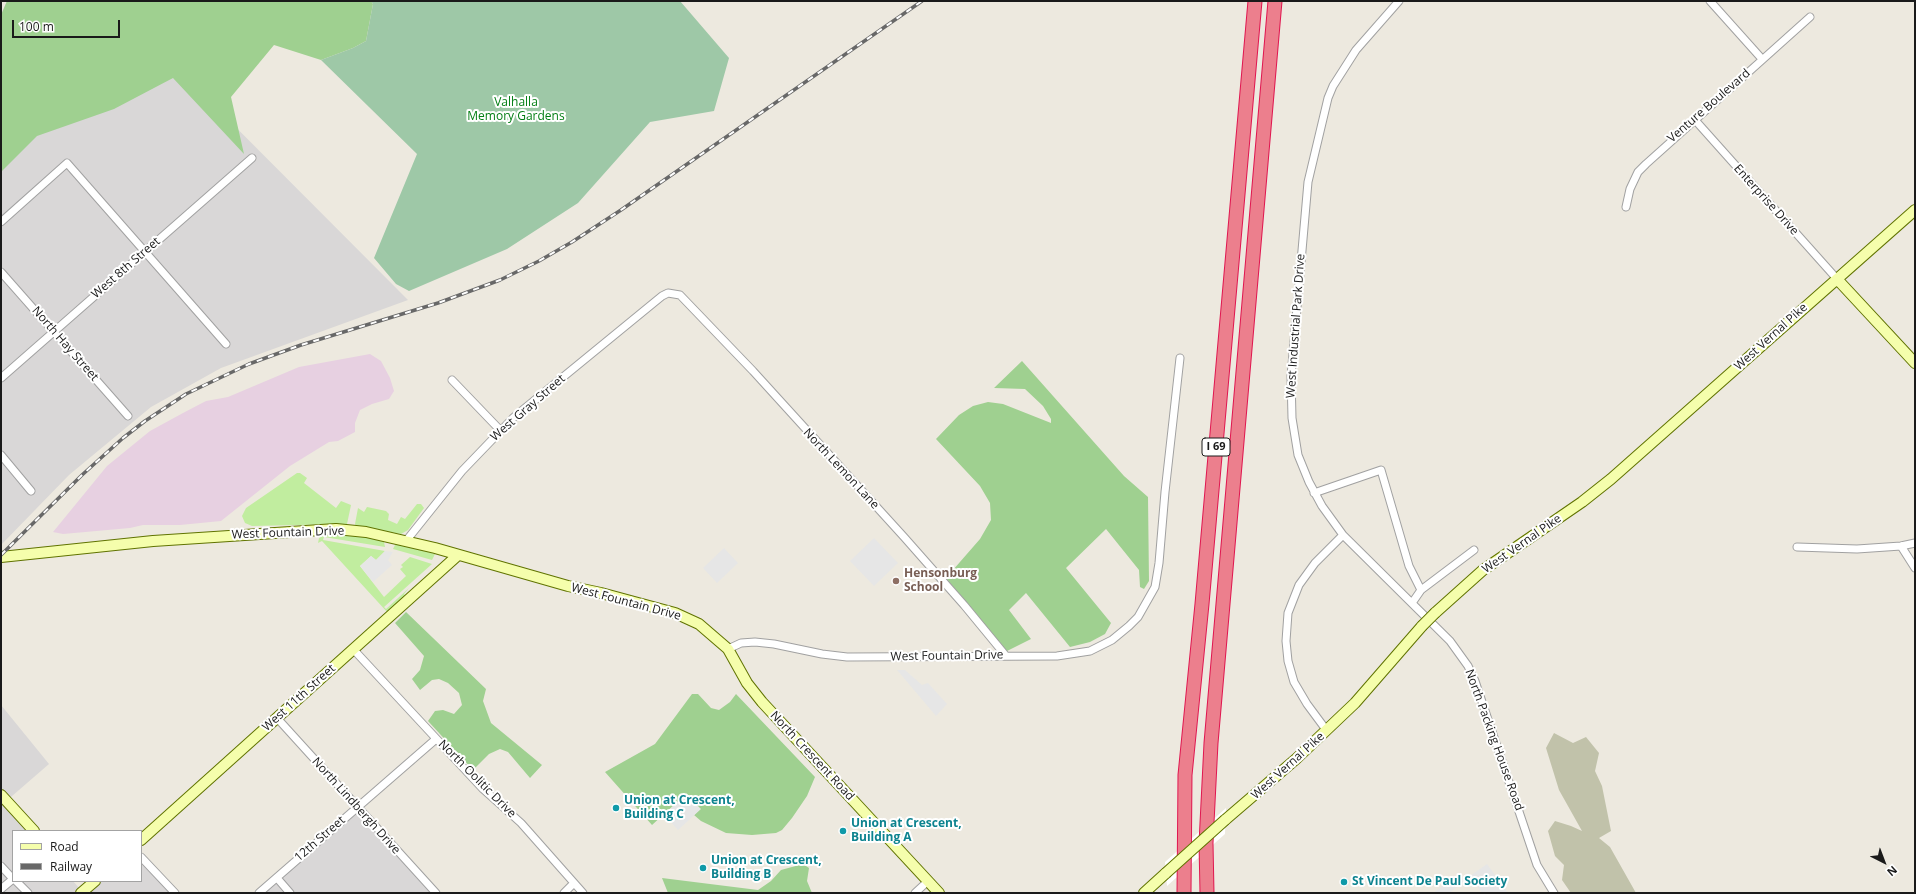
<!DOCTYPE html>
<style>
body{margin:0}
#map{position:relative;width:1916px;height:894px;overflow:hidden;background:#ede9df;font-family:"Open Sans",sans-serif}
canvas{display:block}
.frame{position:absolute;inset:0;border:2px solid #1a1a1a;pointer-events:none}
.legend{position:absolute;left:12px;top:830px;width:130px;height:52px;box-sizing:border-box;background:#fff;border:1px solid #a3a3a3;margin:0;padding:5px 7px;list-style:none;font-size:12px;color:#1a1a1a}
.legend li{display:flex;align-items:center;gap:8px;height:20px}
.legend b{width:20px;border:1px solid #a3a3a3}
.north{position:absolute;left:1864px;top:842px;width:40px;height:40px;-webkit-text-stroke:3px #fff;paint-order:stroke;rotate:138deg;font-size:11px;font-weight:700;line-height:16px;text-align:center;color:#1a1a1a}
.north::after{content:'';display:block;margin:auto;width:14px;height:18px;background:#1a1a1a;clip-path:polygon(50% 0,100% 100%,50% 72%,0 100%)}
.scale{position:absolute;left:12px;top:20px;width:108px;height:18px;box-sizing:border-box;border:2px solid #1a1a1a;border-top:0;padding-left:5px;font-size:12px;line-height:14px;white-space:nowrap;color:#1a1a1a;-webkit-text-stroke:3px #fff;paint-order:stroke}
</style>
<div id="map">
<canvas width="1916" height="894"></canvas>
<div class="frame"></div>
<ul class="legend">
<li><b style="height:5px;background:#f5feac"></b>Road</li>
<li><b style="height:5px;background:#686868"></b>Railway</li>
</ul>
<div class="north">N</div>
<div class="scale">100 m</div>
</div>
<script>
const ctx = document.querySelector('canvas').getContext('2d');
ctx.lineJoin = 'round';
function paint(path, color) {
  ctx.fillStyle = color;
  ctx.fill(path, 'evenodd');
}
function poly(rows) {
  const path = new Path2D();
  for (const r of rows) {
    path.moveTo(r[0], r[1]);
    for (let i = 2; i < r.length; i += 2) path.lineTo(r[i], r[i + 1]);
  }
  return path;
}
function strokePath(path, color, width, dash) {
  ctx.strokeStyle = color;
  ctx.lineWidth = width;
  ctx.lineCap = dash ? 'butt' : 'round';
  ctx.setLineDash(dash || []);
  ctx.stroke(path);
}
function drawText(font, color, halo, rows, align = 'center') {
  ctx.font = font + ' "Open Sans",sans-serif';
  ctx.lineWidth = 4;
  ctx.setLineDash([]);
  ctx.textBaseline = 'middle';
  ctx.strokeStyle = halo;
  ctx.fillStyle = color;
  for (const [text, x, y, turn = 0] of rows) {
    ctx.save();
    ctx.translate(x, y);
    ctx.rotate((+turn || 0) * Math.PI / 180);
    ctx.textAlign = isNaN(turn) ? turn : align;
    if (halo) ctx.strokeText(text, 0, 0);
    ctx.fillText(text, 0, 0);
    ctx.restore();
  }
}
paint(poly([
 [7,1,110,1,408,300,221,368,151,407,69,475,1,545,1,14],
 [1,705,49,764,4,803,28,831,13,831,13,881,73,881,79,888,87,881,141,881,141,856,176,893,1,893],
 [360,804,441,893,261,893]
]), '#d9d7d7');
paint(poly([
 [370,354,381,361,390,378,394,391,389,399,372,404,360,410,355,423,355,432,338,441,329,442,290,466,221,521,180,525,143,525,130,528,63,534,53,532,107,466,150,431,183,413,206,401,228,397,299,367]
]), '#e7d0e1');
paint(poly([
 [1554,733,1573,743,1586,737,1599,753,1595,771,1602,786,1611,831,1599,838,1610,847,1636,893,1571,893,1562,880,1564,865,1555,856,1548,831,1555,821,1571,826,1582,831,1559,790,1546,748]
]), '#c1c2aa');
paint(poly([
 [297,473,300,473,307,478,304,483,336,508,341,501,351,505,347,524,252,526,245,523,242,516,246,508],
 [417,504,421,504,424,508,408,530,401,534,356,526,355,524,358,508,364,512,367,507,386,511,389,514,388,520,397,524,401,517,405,519],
 [327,534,355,534,384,542,385,547,324,537,323,540,385,551,376,560,371,556,360,566,384,597,406,576,400,569,403,567,401,565,410,557,432,564,384,607,386,609,409,588,404,594,406,597,388,613,322,541,318,543,319,538],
 [399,544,435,554,432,560,393,549,395,545]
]), '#c1ed9f');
paint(poly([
 [7,1,371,1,373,4,366,41,353,48,321,60,274,45,231,97,244,154,173,78,114,109,37,136,1,172,1,15],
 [1022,361,1124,476,1148,497,1149,581,1144,589,1140,587,1139,570,1106,529,1066,568,1111,623,1105,634,1090,642,1070,647,1026,593,1009,610,1031,639,1005,652,946,578,980,539,991,520,990,503,980,486,936,439,959,415,973,406,988,402,1003,404,1051,423,1051,419,1043,406,1025,389,994,388],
 [406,612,486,689,483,701,491,723,542,765,530,778,508,752,500,749,489,754,473,770,428,721,435,711,443,710,454,714,462,705,459,693,448,683,439,679,432,680,420,690,412,679,420,670,424,656,395,623],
 [692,694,698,694,711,708,719,710,730,702,736,694,815,777,807,796,792,818,782,830,776,833,752,835,726,833,701,821,694,815,700,809,686,794,652,825,605,772,655,744],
 [803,864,809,868,807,881,812,893,668,893,662,878,758,890,771,881,781,870]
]), '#9fd090');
paint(poly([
 [371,1,680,1,729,58,714,111,650,122,578,203,507,249,409,291,396,284,374,258,417,154,321,60,353,48,366,41,373,4]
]), '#9ec8a7');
paint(poly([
 [874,538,898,563,874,586,850,561],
 [724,548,738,563,717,583,703,568],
 [385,551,393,552,388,560,392,565,373,582,360,566,371,556,376,560],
 [897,670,905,670,922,685,928,683,947,704,936,716],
 [686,794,701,809,678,830,664,815],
 [1487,864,1508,893,1482,893,1470,876],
 [1459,874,1464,882,1449,893,1433,893]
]), '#e6e6e6');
paint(poly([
 [1226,808,1225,834,1167,886,1165,862]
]), '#fff');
const street = poly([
 [1710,1,1762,59],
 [1695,120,1837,279],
 [1626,207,1630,189,1638,172,1646,164,1810,17],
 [1,222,67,163,226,344],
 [1,272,128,416],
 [1,378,252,158],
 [452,380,500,430],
 [1,455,31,491],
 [1314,493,1381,470,1409,566,1421,590,1412,603],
 [1343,535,1450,641,1468,666,1475,681,1537,865,1554,893],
 [406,541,462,471,513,418,662,296,668,293,680,295,753,371,904,537,964,605,1006,656],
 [1901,546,1915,568],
 [1797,547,1857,549,1901,546,1915,543],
 [1421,590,1474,550],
 [353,649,483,789,521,823,583,893],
 [728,649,741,643,755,642,774,644,822,654,847,657,1057,656,1090,651,1112,640,1129,626,1138,617,1155,587,1159,563,1165,492,1180,358],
 [277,718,436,893],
 [1327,731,1307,704,1294,682,1288,661,1286,641,1288,613,1299,585,1315,563,1343,535,1322,506,1309,482,1298,455,1292,418,1291,376,1308,182,1328,98,1333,86,1356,50,1399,1],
 [141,857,175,893],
 [1,866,13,879],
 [277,878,290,893],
 [16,881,28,893],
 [1,889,13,879],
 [259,893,436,739],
 [564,893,574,883],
 [915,893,928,881]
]);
const secondary = poly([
 [1837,279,1915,363],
 [1,557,153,541,336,529,366,532,435,548,568,586,601,593,675,613,699,624,728,649,747,683,762,702,939,893],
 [1435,613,1483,570,1582,502,1611,479,1915,210],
 [1,795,34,831],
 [1225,820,1296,759,1355,703,1422,626],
 [141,840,457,556],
 [81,893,95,881],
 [1144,893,1166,873]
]);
const highway = poly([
 [1184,893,1185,775,1202,604,1255,1],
 [1207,893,1206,843,1211,743,1275,1]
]);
strokePath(street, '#a1a1a1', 9);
strokePath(secondary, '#607300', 12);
strokePath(highway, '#e01750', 15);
strokePath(street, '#fff', 7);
strokePath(secondary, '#f5feac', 10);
strokePath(highway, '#ec7f8d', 13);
const rail = poly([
 [1,555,82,475,123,438,145,421,186,394,249,364,301,345,438,303,500,280,539,261,572,242,621,210,922,1]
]);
strokePath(rail, '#686868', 3.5);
strokePath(rail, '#fff', 2, [6]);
const secondaryBridge = poly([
 [1422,626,1435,613],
 [1166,873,1225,820]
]);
strokePath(secondaryBridge, '#607300', 12, []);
strokePath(secondaryBridge, '#f5feac', 10);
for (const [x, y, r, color] of [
 [896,581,4,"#8d6e63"],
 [616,808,4,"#0f9aa8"],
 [843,831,4,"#0f9aa8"],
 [703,868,4,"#0f9aa8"],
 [1344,882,4,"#0f9aa8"]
]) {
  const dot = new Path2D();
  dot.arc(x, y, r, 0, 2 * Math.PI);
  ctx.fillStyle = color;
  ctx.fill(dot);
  strokePath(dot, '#fff', 1.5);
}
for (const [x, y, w] of [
 [1216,447,28]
]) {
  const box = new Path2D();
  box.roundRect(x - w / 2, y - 9, w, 18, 3);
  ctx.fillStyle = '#fff';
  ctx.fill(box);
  strokePath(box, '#1a1a1a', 1);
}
drawText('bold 11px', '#1a1a1a', null, [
 ["I 69",1216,447]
]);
drawText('12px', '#037e14', '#fff', [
 ["Valhalla",516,103],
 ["Memory Gardens",516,117]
]);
drawText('12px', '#1a1a1a', '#fff', [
 ["Venture Boulevard",1709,106,-41],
 ["Enterprise Drive",1766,200,48],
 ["West 8th Street",126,268,-41],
 ["West Industrial Park Drive",1296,326,-86],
 ["West Vernal Pike",1771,337,-42],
 ["North Hay Street",65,344,49],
 ["West Gray Street",528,408,-41],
 ["North Lemon Lane",841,469,47],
 ["West Fountain Drive",288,533,-2],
 ["West Vernal Pike",1522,544,-35],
 ["West Fountain Drive",626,602,15],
 ["West Fountain Drive",947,656,-1],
 ["West 11th Street",299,698,-42],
 ["North Packing House Road",1494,740,70],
 ["North Crescent Road",812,756,47],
 ["West Vernal Pike",1288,766,-42],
 ["North Oolitic Drive",477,779,45],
 ["North Lindbergh Drive",356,806,48],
 ["12th Street",320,839,-41]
]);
drawText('bold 12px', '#785e54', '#fff', [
 ["Hensonburg",904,574],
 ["School",904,588]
], 'left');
drawText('bold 12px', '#0d838f', '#fff', [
 ["Union at Crescent,",624,801],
 ["Building C",624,815],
 ["Union at Crescent,",851,824],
 ["Building A",851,838],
 ["Union at Crescent,",711,861],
 ["Building B",711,875],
 ["St Vincent De Paul Society",1352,882]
], 'left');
</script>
